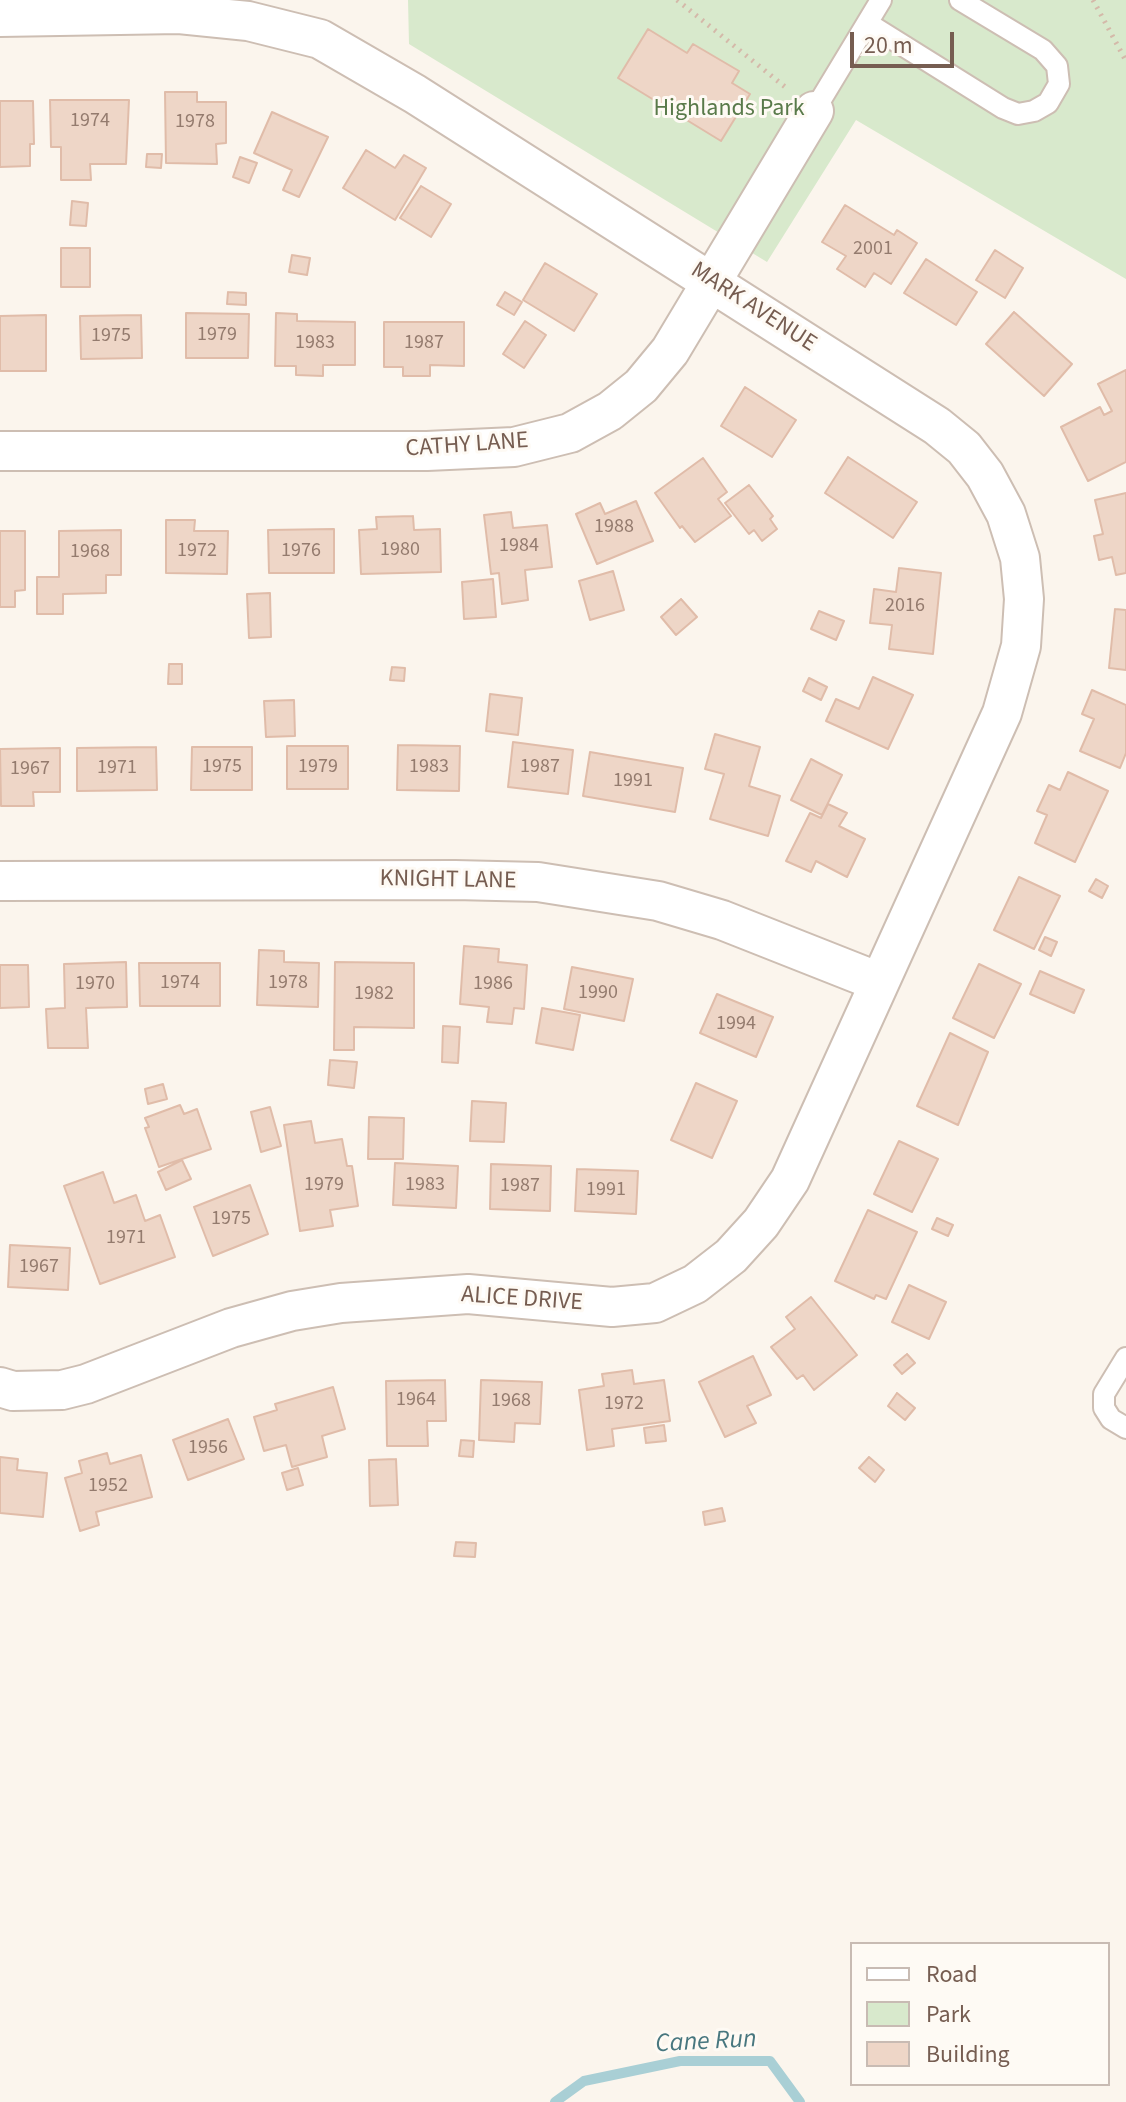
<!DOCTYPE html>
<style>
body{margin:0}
#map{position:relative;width:1126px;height:2102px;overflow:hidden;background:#fbf5ed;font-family:"Source Sans 3",sans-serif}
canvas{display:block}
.legend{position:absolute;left:850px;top:1942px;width:260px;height:144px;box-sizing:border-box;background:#fefaf4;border:2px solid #c8bbb3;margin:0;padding:10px 14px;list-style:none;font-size:24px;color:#765d51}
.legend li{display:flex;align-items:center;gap:16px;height:40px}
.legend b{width:40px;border:2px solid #c8bbb3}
.scale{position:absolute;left:850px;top:32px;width:104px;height:36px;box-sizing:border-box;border:4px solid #765d51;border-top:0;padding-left:10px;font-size:24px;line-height:28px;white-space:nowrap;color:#765d51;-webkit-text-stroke:6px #fefaf4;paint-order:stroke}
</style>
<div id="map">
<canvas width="1126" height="2102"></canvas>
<ul class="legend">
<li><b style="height:10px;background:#fff"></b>Road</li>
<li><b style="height:22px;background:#d8e9cc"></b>Park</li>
<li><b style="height:22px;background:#eed6c7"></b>Building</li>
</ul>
<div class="scale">20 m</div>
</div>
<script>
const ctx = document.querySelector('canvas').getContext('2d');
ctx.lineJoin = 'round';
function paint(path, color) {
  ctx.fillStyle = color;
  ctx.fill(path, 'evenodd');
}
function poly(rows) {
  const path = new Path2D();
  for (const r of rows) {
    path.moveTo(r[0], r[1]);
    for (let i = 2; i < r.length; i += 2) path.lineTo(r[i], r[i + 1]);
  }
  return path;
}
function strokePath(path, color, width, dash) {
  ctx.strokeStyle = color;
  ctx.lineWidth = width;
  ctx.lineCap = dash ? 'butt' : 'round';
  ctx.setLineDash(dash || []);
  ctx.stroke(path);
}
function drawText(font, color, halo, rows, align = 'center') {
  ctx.font = font + ' "Source Sans 3",sans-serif';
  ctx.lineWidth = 6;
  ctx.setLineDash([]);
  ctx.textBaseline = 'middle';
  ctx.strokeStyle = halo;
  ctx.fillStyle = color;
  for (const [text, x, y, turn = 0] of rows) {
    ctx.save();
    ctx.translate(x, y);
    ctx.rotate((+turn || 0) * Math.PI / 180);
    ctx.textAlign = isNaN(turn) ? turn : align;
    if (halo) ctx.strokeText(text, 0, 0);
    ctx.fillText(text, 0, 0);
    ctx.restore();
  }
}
paint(poly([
 [408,0,1126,0,1126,279,856,120,767,262,409,44]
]), '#d8e9cc');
strokePath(poly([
 [555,2102,584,2081,680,2061,770,2061,800,2102]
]), '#a9cfd5', 10);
const building = poly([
 [648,29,687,53,693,44,739,71,732,83,750,94,721,141,618,78,648,29],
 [165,92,197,92,197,102,226,102,226,143,216,144,217,164,166,163,165,92],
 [50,100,129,100,126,164,90,164,91,180,61,180,61,147,51,147,50,100],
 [0,101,33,101,34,144,30,144,30,166,0,167,0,101],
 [272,112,328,137,299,197,283,190,292,170,254,153,272,112],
 [366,150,395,168,404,155,426,168,395,220,343,188,366,150],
 [147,154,162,154,161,168,146,167,147,154],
 [240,157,257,163,249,183,233,177,240,157],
 [421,186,451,204,431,237,400,218,421,186],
 [72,201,88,203,86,226,70,225,72,201],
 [845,205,894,235,897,230,917,243,891,284,874,273,865,287,837,269,846,256,822,242,845,205],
 [61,248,90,248,90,287,61,287,61,248],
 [995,250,1023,268,1005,298,976,280,995,250],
 [292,255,310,258,307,275,289,272,292,255],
 [926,259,977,292,956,325,904,293,926,259],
 [545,263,597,294,574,331,523,300,545,263],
 [228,292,246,293,246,305,227,304,228,292],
 [505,292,522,302,514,315,497,305,505,292],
 [1014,312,1072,364,1044,396,986,344,1014,312],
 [186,313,249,314,248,358,186,358,186,313],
 [276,313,297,314,297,321,355,322,355,365,323,365,323,376,296,375,296,366,275,366,276,313],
 [46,315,46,371,0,371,0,316,46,315],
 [141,315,142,358,81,359,80,316,141,315],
 [525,321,546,335,524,368,503,354,525,321],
 [384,322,464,322,464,366,430,365,430,376,403,376,403,367,384,367,384,322],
 [1126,370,1126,462,1088,481,1061,427,1100,407,1104,415,1112,411,1098,384,1126,370],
 [745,387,796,420,772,457,721,426,745,387],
 [848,457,917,502,893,538,825,493,848,457],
 [703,458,727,492,718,499,731,516,695,542,682,526,680,528,655,493,703,458],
 [749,485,773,516,770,519,777,529,762,541,754,530,749,534,725,503,749,485],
 [1126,493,1126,573,1116,575,1112,557,1099,560,1094,536,1103,534,1095,500,1126,493],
 [636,501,653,541,597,564,576,514,600,503,605,514,636,501],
 [511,512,513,528,547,525,552,567,525,570,528,600,502,604,499,573,491,574,484,515,511,512],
 [413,516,414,530,440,529,441,572,361,574,359,530,377,529,376,517,413,516],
 [166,520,195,520,194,531,228,531,227,574,166,573,166,520],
 [334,529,334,573,269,573,268,530,334,529],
 [121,530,121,575,106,575,106,593,63,594,63,614,37,614,37,577,59,577,59,531,121,530],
 [0,531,25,531,25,590,15,591,15,607,0,607,0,531],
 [899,568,941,573,933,654,889,649,892,625,870,623,874,589,896,592,899,568],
 [613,571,624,610,590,620,579,581,613,571],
 [493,579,496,617,464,619,462,582,493,579],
 [270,593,271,637,249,638,247,594,270,593],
 [681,599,697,617,676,635,661,617,681,599],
 [1115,609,1126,610,1126,670,1109,668,1115,609],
 [819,611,844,621,836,640,811,629,819,611],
 [169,664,182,664,182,684,168,684,169,664],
 [392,667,405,668,404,681,390,680,392,667],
 [873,677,913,695,888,749,826,721,836,699,859,709,873,677],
 [809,678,827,687,821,700,803,691,809,678],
 [1092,690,1126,705,1126,753,1120,768,1080,751,1094,719,1082,714,1092,690],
 [490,694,522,698,518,735,486,731,490,694],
 [294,700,295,736,266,737,264,701,294,700],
 [715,734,760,747,749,786,780,796,768,836,710,819,724,774,705,769,715,734],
 [513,742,573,750,568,794,508,787,513,742],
 [398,745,460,746,459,791,397,790,398,745],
 [287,746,348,746,348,789,287,789,287,746],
 [156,747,157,790,77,791,77,748,156,747],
 [192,747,252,747,252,790,191,790,192,747],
 [60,748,60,792,33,792,34,806,1,806,0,749,60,748],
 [590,752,683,768,675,812,583,796,590,752],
 [811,759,842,775,822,815,791,800,811,759],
 [1068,772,1108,791,1075,862,1035,843,1047,815,1037,811,1049,785,1060,790,1068,772],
 [828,804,847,813,839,826,865,839,847,877,816,861,811,872,786,861,810,813,821,818,828,804],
 [1019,877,1060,896,1034,949,994,930,1019,877],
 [1096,879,1108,886,1102,898,1089,891,1096,879],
 [1045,937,1057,942,1051,956,1039,950,1045,937],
 [464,946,499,949,498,962,527,965,524,1009,514,1008,512,1024,487,1022,489,1007,460,1004,464,946],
 [259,950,284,951,284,962,319,963,318,1007,257,1005,259,950],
 [126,962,127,1007,86,1008,88,1048,48,1048,46,1009,65,1008,64,964,126,962],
 [335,962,414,963,414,1028,354,1027,354,1050,334,1050,335,962],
 [139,963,220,963,220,1006,140,1006,139,963],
 [979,964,1021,984,994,1038,953,1018,979,964],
 [0,965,28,965,29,1007,0,1008,0,965],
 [572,967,633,979,624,1021,564,1009,572,967],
 [1040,971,1084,990,1074,1013,1030,994,1040,971],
 [717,994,773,1017,756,1057,700,1033,717,994],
 [542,1008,580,1015,573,1050,536,1043,542,1008],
 [443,1026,460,1027,458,1063,442,1062,443,1026],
 [950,1033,988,1052,958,1125,917,1106,950,1033],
 [330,1060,357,1062,354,1088,328,1085,330,1060],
 [696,1083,737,1101,712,1158,671,1140,696,1083],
 [163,1084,167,1099,148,1104,145,1089,163,1084],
 [472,1101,506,1103,504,1142,470,1141,472,1101],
 [180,1105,184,1114,197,1109,211,1149,159,1167,145,1128,149,1127,145,1118,180,1105],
 [270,1107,281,1146,261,1152,251,1112,270,1107],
 [369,1117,404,1118,403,1159,368,1159,369,1117],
 [311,1121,315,1143,342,1139,347,1166,352,1166,358,1206,330,1210,333,1226,300,1231,284,1125,311,1121],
 [899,1141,938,1159,912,1212,874,1194,899,1141],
 [182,1160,191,1179,166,1190,158,1172,182,1160],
 [395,1163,458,1166,456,1208,393,1205,395,1163],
 [491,1164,551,1166,550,1211,490,1209,491,1164],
 [577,1169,638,1171,636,1214,575,1211,577,1169],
 [103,1172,114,1203,136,1195,145,1221,160,1215,175,1257,100,1284,64,1186,103,1172],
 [250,1185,268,1234,213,1256,194,1207,250,1185],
 [868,1210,917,1232,886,1299,876,1295,874,1299,835,1281,868,1210],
 [937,1218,953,1225,948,1236,932,1229,937,1218],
 [10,1245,70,1248,68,1290,8,1287,10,1245],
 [909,1285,946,1302,929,1339,892,1322,909,1285],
 [811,1297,857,1355,814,1390,803,1375,797,1379,771,1347,795,1329,786,1317,811,1297],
 [907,1354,915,1363,902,1374,894,1365,907,1354],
 [753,1356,771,1395,747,1406,756,1423,725,1437,699,1382,753,1356],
 [632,1370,634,1384,664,1380,670,1421,612,1429,614,1446,587,1450,579,1390,604,1386,602,1374,632,1370],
 [445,1380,446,1421,427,1421,428,1446,387,1446,386,1381,445,1380],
 [481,1380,542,1382,540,1424,515,1423,514,1442,479,1440,481,1380],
 [333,1387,345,1429,322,1436,327,1457,292,1467,286,1445,264,1451,254,1417,277,1410,275,1404,333,1387],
 [897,1393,915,1408,905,1420,888,1406,897,1393],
 [228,1419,244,1459,188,1480,173,1440,228,1419],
 [664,1425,666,1441,646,1443,644,1428,664,1425],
 [461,1440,474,1441,473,1457,459,1456,461,1440],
 [107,1453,110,1464,141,1455,152,1497,96,1512,99,1525,80,1531,65,1478,82,1473,79,1461,107,1453],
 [0,1457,18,1459,17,1470,47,1473,43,1517,0,1513,0,1457],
 [869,1457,884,1470,875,1482,859,1468,869,1457],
 [396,1459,398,1505,370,1506,369,1460,396,1459],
 [298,1468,303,1485,287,1490,282,1473,298,1468],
 [722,1508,725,1521,705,1525,703,1512,722,1508],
 [456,1542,476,1543,475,1557,454,1556,456,1542]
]);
paint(building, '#eed6c7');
strokePath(building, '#e0bca9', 2);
const service = poly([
 [867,23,1003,108,1018,114,1034,111,1048,103,1059,84,1057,66,1043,50,960,0],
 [814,111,881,0],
 [1126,1358,1104,1394,1104,1408,1111,1419,1126,1428]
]);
const minor = poly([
 [0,17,179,14,248,21,320,39,415,94,937,426,964,448,985,475,1006,514,1020,558,1024,599,1021,646,1002,713,790,1180,761,1223,731,1256,695,1284,655,1303,612,1307,468,1294,341,1303,292,1311,231,1328,86,1384,62,1390,13,1391,0,1387],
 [0,451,427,451,514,447,570,433,610,411,641,386,670,351,814,111],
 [0,881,455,880,538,882,658,901,722,920,879,982]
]);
strokePath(service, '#cdbeb3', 24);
strokePath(minor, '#cdbeb3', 42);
strokePath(poly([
 [677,0,789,90],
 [1093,0,1126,61]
]), '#d4b9a9', 5, [2, 6]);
strokePath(service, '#fff', 20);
strokePath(minor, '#fff', 38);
drawText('20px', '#947b6e', null, [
 ["1974",90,122],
 ["1978",195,123],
 ["2001",873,250],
 ["1979",217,336],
 ["1975",111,337],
 ["1983",315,344],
 ["1987",424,344],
 ["1988",614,528],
 ["1984",519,547],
 ["1980",400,551],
 ["1972",197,552],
 ["1976",301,552],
 ["1968",90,553],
 ["2016",905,607],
 ["1975",222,768],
 ["1979",318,768],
 ["1983",429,768],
 ["1987",540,768],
 ["1971",117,769],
 ["1967",30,770],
 ["1991",633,782],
 ["1974",180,984],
 ["1978",288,984],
 ["1970",95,985],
 ["1986",493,985],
 ["1990",598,994],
 ["1982",374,995],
 ["1994",736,1025],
 ["1979",324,1186],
 ["1983",425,1186],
 ["1987",520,1187],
 ["1991",606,1191],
 ["1975",231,1220],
 ["1971",126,1239],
 ["1967",39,1268],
 ["1964",416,1401],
 ["1968",511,1402],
 ["1972",624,1405],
 ["1956",208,1449],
 ["1952",108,1487]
]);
drawText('24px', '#597a4a', '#fefaf4', [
 ["Highlands Park",729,110]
]);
drawText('24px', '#765d51', '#fefaf4', [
 ["MARK AVENUE",753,308,33],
 ["CATHY LANE",467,446,-4],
 ["KNIGHT LANE",448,881,1],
 ["ALICE DRIVE",522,1300,4]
]);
drawText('italic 26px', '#48777f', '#fefaf4', [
 ["Cane Run",706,2043,-3]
]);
</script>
